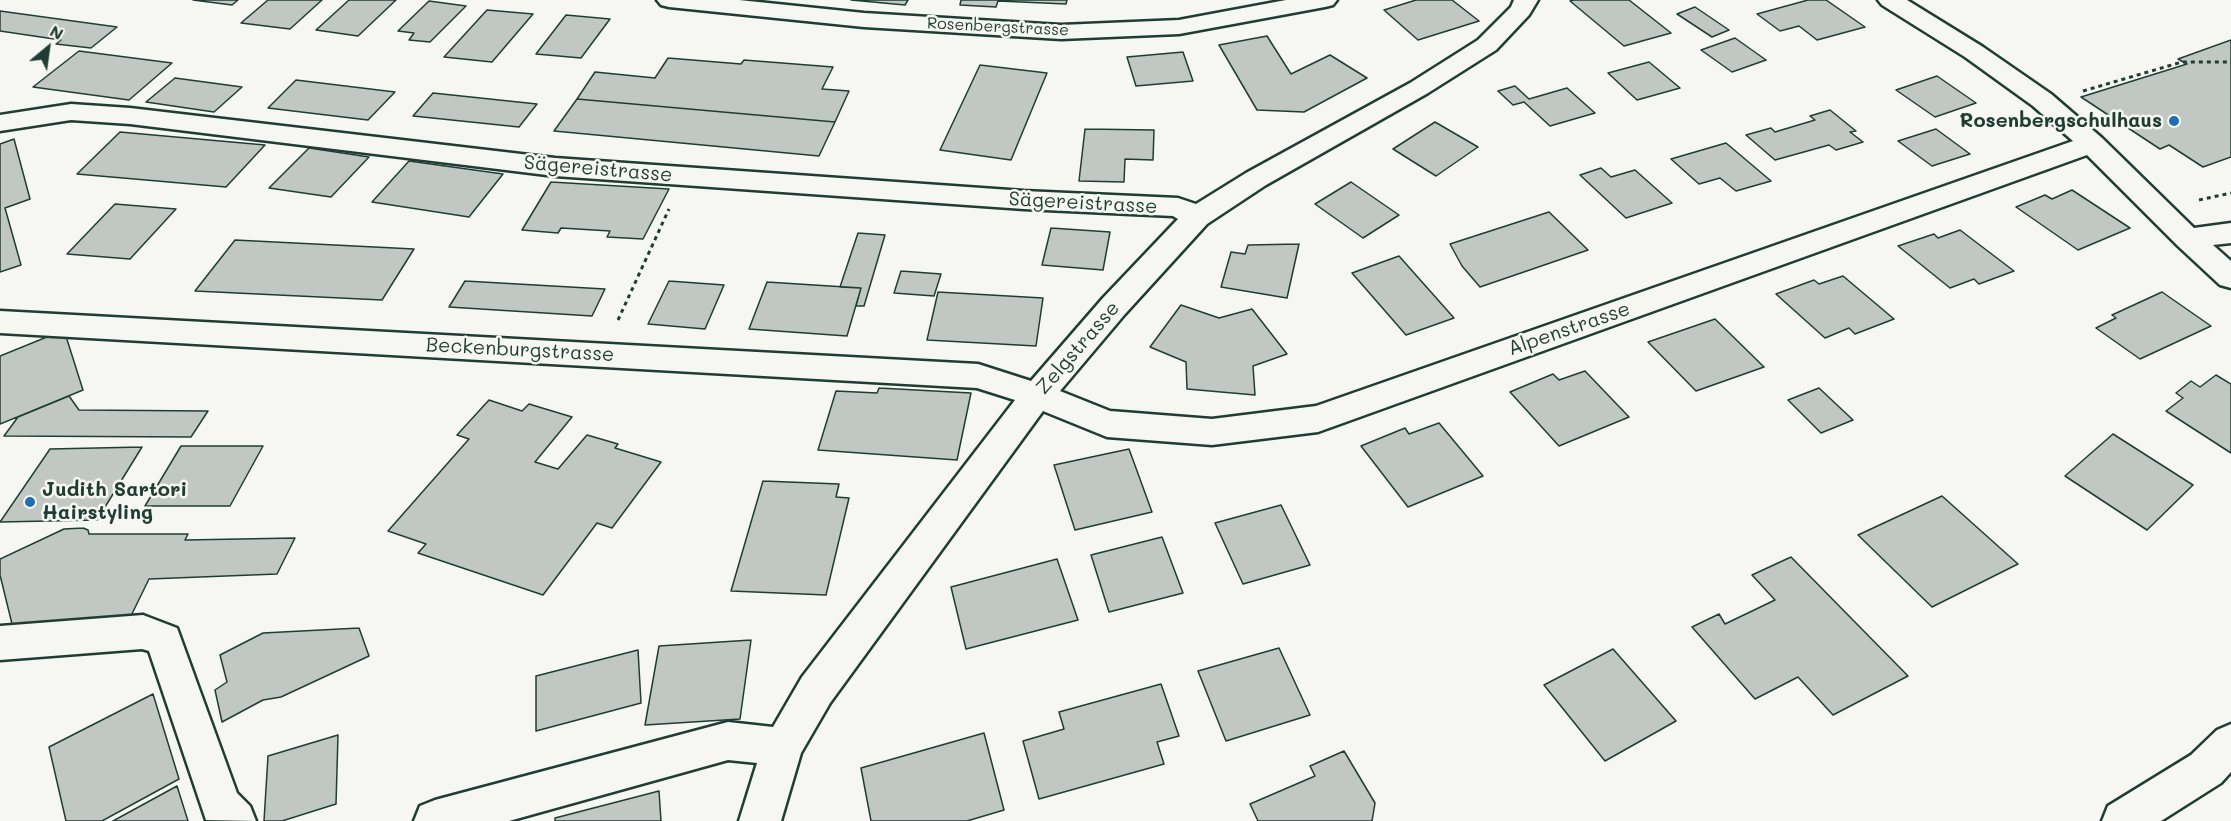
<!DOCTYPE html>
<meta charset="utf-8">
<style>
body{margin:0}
#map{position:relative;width:2231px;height:821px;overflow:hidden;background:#f6f6f2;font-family:Mali,sans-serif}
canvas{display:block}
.north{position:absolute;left:18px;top:18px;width:60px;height:60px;-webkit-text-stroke:4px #f6f6f2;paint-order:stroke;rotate:29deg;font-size:16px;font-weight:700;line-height:24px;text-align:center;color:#1f3d34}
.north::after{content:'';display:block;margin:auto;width:21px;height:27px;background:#1f3d34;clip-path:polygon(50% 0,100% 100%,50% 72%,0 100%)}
</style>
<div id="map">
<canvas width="2231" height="821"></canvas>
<div class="north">N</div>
</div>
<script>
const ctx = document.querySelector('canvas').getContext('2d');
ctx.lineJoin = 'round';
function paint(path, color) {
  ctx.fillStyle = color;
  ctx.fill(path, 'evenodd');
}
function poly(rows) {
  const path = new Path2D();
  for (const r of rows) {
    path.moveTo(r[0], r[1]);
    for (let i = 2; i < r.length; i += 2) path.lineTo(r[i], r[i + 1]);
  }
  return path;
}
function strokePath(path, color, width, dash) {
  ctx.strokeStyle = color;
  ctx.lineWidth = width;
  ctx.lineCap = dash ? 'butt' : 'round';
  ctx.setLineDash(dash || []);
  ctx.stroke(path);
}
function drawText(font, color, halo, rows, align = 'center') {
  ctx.font = font + ' Mali,sans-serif';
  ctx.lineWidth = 5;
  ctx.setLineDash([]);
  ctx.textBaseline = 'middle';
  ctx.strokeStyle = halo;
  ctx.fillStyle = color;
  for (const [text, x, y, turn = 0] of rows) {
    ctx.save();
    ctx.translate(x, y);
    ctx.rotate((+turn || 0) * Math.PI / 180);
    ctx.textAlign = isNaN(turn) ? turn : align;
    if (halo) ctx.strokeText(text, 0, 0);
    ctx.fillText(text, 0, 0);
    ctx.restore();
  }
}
const building = poly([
 [193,0,238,0,232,5,193,0],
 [268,0,322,0,290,29,241,23,268,0],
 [349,0,396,0,358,36,316,30,349,0],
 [851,0,908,0,905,5,851,0],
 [961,0,1067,0,1066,4,998,1,996,7,960,5,961,0],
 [1416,0,1452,0,1479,21,1418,40,1384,10,1416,0],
 [1574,0,1629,0,1671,33,1624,46,1570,1,1574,0],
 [1808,0,1826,0,1865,27,1817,40,1799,26,1780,31,1757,14,1808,0],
 [429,1,466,6,430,42,409,40,414,33,398,31,429,1],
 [1695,7,1729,30,1712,37,1677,14,1695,7],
 [487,10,533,14,492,62,444,57,487,10],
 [0,11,117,27,91,48,56,44,61,40,0,31,0,11],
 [566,15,610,19,581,58,536,54,566,15],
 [1267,36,1291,74,1330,55,1367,78,1304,112,1257,110,1219,45,1267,36],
 [1735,38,1766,60,1732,72,1701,50,1735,38],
 [2231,40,2231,157,2203,167,2169,145,2160,149,2081,97,2187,64,2178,59,2231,40],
 [79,51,172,63,129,100,33,87,79,51],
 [1183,52,1193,81,1136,86,1127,57,1183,52],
 [668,58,741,64,744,60,833,67,822,89,849,91,835,122,577,99,595,72,655,78,668,58],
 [1649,62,1680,88,1637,100,1608,73,1649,62],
 [980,65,1047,73,1011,160,940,150,980,65],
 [1937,76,1976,103,1935,117,1896,90,1937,76],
 [175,78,242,87,214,112,146,102,175,78],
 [296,80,395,92,368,120,268,108,296,80],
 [1515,86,1529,99,1567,88,1595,113,1550,126,1524,102,1513,105,1498,91,1515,86],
 [433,93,537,104,519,127,413,116,433,93],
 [577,99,835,122,819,156,554,131,577,99],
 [1830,110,1856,131,1850,132,1863,142,1836,150,1829,145,1775,160,1746,135,1771,128,1775,132,1815,120,1810,116,1830,110],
 [1435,122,1478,147,1436,176,1393,149,1435,122],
 [1085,129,1154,130,1153,160,1125,159,1124,182,1079,181,1085,129],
 [1936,129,1970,154,1932,166,1898,141,1936,129],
 [120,132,265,145,226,187,77,174,120,132],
 [14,139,30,199,5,208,21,265,0,272,0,144,14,139],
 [1726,143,1771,181,1736,191,1720,178,1699,184,1671,159,1726,143],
 [309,148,369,157,331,197,269,188,309,148],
 [409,161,503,174,469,217,372,202,409,161],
 [1601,168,1611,177,1635,170,1672,203,1626,218,1580,175,1601,168],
 [551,182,669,189,643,239,607,237,610,231,561,228,558,233,522,230,551,182],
 [1351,182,1399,215,1363,238,1315,204,1351,182],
 [2072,190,2130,228,2078,250,2016,207,2045,195,2052,199,2072,190],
 [115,204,176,209,130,259,67,254,115,204],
 [1549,212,1588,250,1480,287,1462,266,1450,244,1549,212],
 [1051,228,1110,232,1103,270,1042,265,1051,228],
 [1960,230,2014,271,1979,284,1974,279,1950,288,1898,246,1934,234,1938,238,1960,230],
 [858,233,885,235,864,306,856,306,861,288,840,287,858,233],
 [235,240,414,249,382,300,195,291,235,240],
 [1299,244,1287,298,1221,287,1231,252,1245,254,1248,245,1299,244],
 [1399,256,1454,318,1406,335,1352,273,1399,256],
 [901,271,941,274,934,296,894,293,901,271],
 [1843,276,1894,319,1855,334,1849,328,1825,338,1776,294,1814,280,1819,284,1843,276],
 [465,281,605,289,592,316,449,307,465,281],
 [669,281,724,285,705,329,648,324,669,281],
 [767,282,861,288,847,336,749,329,767,282],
 [938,292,1043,298,1036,346,927,340,938,292],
 [2162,292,2211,326,2140,359,2096,328,2116,318,2112,315,2162,292],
 [1181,305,1219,318,1252,309,1287,354,1253,366,1255,395,1187,389,1186,362,1150,347,1181,305],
 [1715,319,1764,367,1696,391,1648,342,1715,319],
 [64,330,83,390,0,424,0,356,64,330],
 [1585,371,1629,417,1559,446,1510,392,1553,374,1559,380,1585,371],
 [2216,375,2231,384,2231,453,2166,411,2183,398,2176,393,2191,381,2200,387,2216,375],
 [879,388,971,393,957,460,818,450,836,391,877,393,879,388],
 [1819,388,1853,420,1821,433,1788,400,1819,388],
 [69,396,79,410,208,411,191,437,4,436,18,417,69,396],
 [489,400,522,411,529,404,572,417,535,462,558,469,587,435,618,444,615,448,661,462,612,528,597,523,543,595,418,553,426,544,388,531,469,439,457,435,489,400],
 [1439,423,1483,476,1408,507,1361,446,1405,428,1409,434,1439,423],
 [2113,434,2193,485,2147,530,2065,476,2113,434],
 [181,446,263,446,230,506,145,506,181,446],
 [142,447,97,520,0,522,50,449,142,447],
 [1129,449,1152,512,1075,530,1054,465,1129,449],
 [763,481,839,484,836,497,849,498,826,595,731,591,763,481],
 [1942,496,2018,564,1932,607,1858,535,1942,496],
 [1281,505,1310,565,1243,584,1215,523,1281,505],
 [83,528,88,530,89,534,188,534,185,540,295,538,277,574,149,579,128,622,14,632,0,575,0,559,64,529,83,528],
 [1162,537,1183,593,1109,612,1091,555,1162,537],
 [1791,557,1908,676,1833,715,1798,677,1755,699,1692,627,1719,614,1725,624,1775,600,1752,575,1791,557],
 [1057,559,1078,620,966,649,951,587,1057,559],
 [359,628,369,656,281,697,263,700,222,722,215,690,227,682,220,655,263,633,359,628],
 [751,640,740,719,645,725,659,646,751,640],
 [1279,648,1310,715,1226,741,1198,671,1279,648],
 [1613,649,1676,721,1605,761,1544,685,1613,649],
 [638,650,641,703,536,731,536,676,638,650],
 [1161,684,1179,736,1157,742,1164,764,1039,799,1023,741,1064,729,1059,712,1161,684],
 [153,694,179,779,102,821,66,821,49,747,153,694],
 [984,733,1004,810,967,821,871,821,861,768,984,733],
 [338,735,336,804,282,821,264,821,268,756,338,735],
 [1344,751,1375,803,1372,821,1258,821,1250,804,1315,776,1310,766,1344,751],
 [177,786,188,821,113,821,177,786],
 [659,791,661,821,555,821,555,818,659,791]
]);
paint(building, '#c1c8c3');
strokePath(building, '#1f3d34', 1.5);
const minor = poly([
 [657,0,739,0,864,13,1061,25,1179,20,1286,0,1337,0,1333,5,1325,7,1179,34,1061,39,864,27,669,7,661,5,657,0],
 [1514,0,1538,0,1529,15,1496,50,1428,93,1266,185,1207,224,1125,314,1060,391,1110,411,1212,419,1316,406,2073,141,2033,106,1965,57,1882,5,1878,0,1907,0,1983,47,2051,94,2102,138,2194,228,2231,223,2231,243,2213,245,2231,261,2231,288,2220,285,2178,246,2087,155,1318,432,1212,445,1107,437,1043,411,830,703,801,753,781,821,739,821,757,763,728,760,509,821,414,821,420,806,435,800,728,722,773,727,802,677,1015,400,977,388,0,333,0,311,978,364,1031,381,1103,298,1178,219,1173,216,1024,209,555,176,130,124,71,120,0,131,0,115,71,104,130,108,555,158,1024,191,1178,198,1196,204,1246,173,1410,83,1478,40,1511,7,1514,0],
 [143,615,177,628,237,793,250,806,256,821,206,820,149,651,142,649,0,660,0,626,143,615],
 [2231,724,2231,772,2221,783,2161,821,2102,821,2108,806,2191,755,2217,730,2231,724]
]);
strokePath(minor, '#1f3d34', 5);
strokePath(poly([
 [2083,91,2182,62,2231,62],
 [2199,200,2231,193],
 [618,320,669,209]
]), '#1f3d34', 3, [4, 4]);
paint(minor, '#f6f6f2');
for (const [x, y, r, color] of [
 [2174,121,6,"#1f6fb2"],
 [30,502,6,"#1f6fb2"]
]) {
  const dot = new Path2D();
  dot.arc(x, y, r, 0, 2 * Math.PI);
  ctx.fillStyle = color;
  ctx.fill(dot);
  strokePath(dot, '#f6f6f2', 2);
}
drawText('16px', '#1f3d34', '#f6f6f2', [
 ["Rosenbergstrasse",998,27,3]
]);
drawText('bold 20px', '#1f3d34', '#f6f6f2', [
 ["Rosenbergschulhaus",2162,121],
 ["Judith Sartori",42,490,"left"],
 ["Hairstyling",42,513,"left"]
], 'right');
drawText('20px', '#1f3d34', '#f6f6f2', [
 ["Sägereistrasse",598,169,5],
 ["Sägereistrasse",1083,203,3],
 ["Alpenstrasse",1569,329,-19],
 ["Zelgstrasse",1078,348,-49],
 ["Beckenburgstrasse",520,350,3]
]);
</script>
